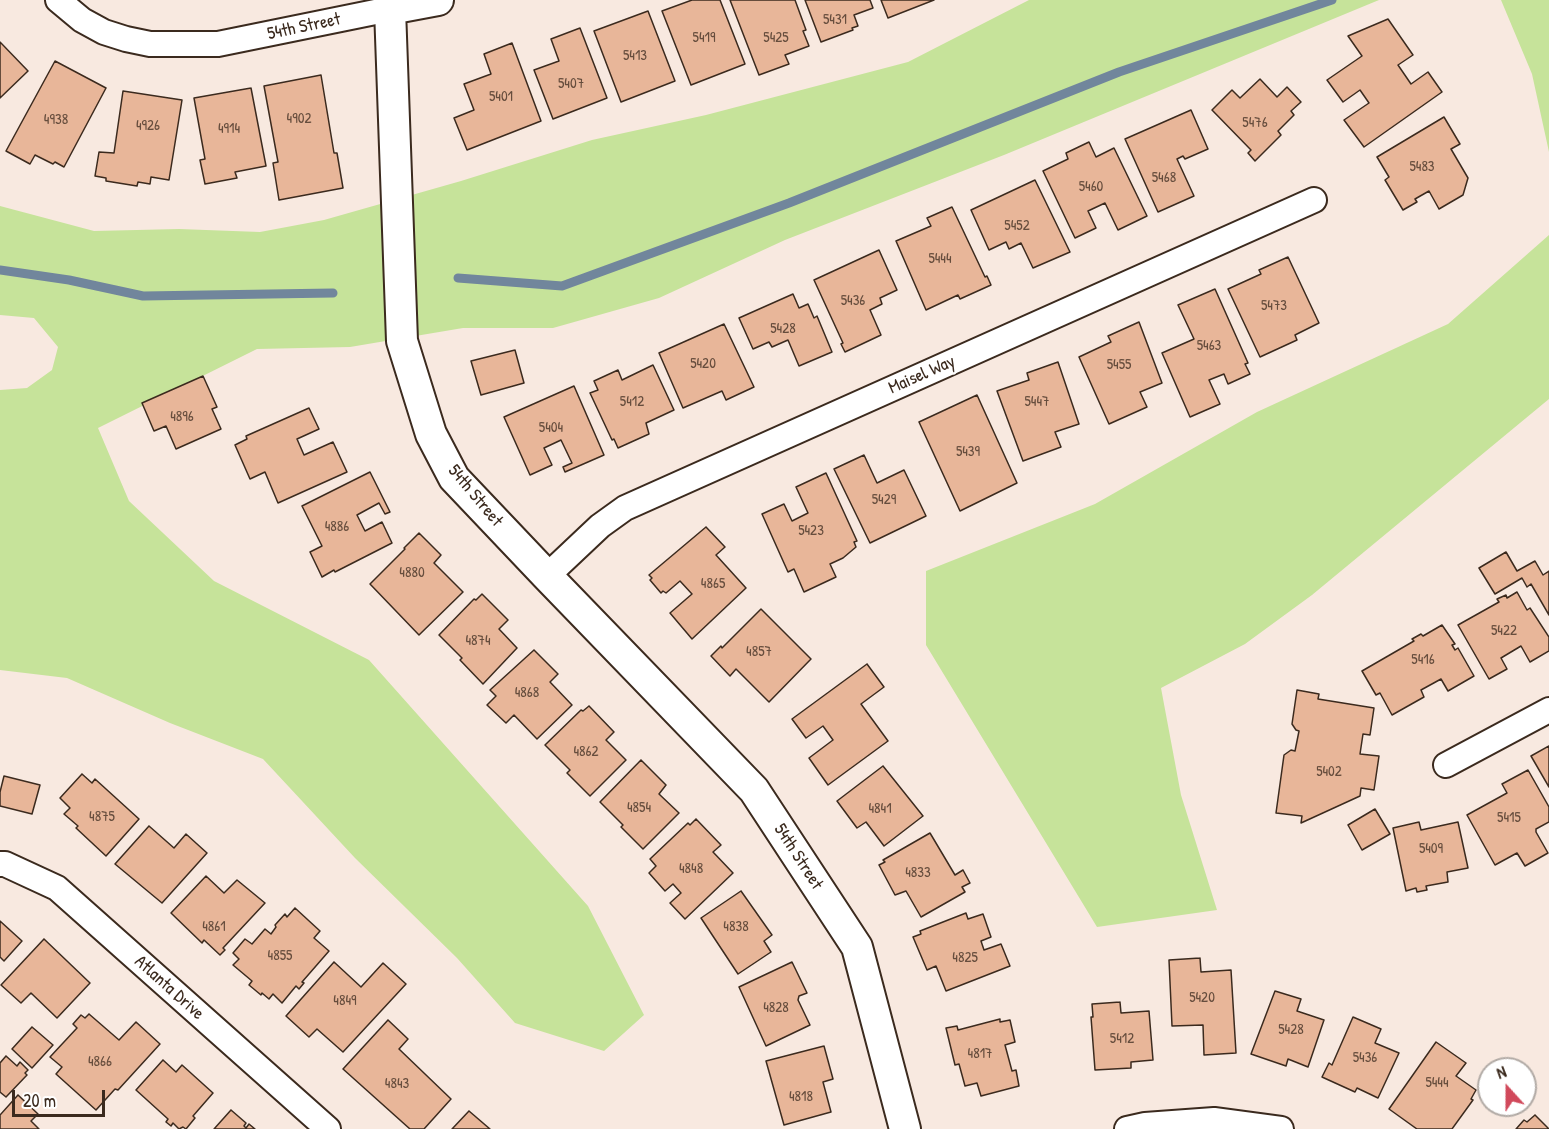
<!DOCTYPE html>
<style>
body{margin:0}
#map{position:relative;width:1549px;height:1129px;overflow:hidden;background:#f8e9e0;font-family:"Patrick Hand",sans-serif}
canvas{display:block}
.north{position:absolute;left:1477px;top:1057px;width:60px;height:60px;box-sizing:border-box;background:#fff;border:2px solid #b1aaa5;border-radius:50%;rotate:339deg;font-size:16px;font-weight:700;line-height:24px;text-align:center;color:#3b2a1e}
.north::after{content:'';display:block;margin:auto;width:21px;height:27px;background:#d1495b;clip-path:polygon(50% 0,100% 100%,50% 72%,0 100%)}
.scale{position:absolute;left:12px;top:1090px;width:93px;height:27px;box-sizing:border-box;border:3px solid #3b2a1e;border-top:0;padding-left:8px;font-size:18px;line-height:21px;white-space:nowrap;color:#3b2a1e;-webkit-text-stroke:4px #fff;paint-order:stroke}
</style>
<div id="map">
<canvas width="1549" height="1129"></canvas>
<div class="north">N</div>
<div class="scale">20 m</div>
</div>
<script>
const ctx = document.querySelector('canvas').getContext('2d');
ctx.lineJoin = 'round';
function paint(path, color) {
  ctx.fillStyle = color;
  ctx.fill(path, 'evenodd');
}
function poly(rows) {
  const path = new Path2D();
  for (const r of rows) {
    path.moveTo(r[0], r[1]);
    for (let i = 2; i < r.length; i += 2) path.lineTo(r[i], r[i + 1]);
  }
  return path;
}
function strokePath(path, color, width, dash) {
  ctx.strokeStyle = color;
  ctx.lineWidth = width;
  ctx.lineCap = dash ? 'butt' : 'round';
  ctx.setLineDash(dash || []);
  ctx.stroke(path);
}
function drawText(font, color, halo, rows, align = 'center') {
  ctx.font = font + ' "Patrick Hand",sans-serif';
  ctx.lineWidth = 4.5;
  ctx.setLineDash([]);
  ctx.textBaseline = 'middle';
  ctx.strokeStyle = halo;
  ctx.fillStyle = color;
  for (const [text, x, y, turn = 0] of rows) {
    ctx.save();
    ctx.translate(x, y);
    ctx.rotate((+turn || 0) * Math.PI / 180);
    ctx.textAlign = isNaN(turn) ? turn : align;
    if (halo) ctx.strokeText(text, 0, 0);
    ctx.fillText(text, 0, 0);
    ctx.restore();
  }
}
paint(poly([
 [1029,0,1379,0,1004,155,785,240,659,298,553,328,463,328,350,347,257,349,98,428,129,501,214,581,369,660,588,906,644,1015,604,1051,515,1023,457,958,355,858,263,759,170,723,67,678,0,670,0,390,27,388,52,370,58,347,34,318,0,315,0,206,94,231,179,229,260,232,324,220,461,181,592,140,706,115,908,62],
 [1501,0,1549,0,1549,152,1532,74],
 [1549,235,1549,399,1312,595,1245,644,1161,688,1181,795,1217,910,1097,927,926,645,926,571,1095,504,1257,412,1448,324]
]), '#c6e39a');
strokePath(poly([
 [0,270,69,280,143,296,333,293],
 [458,278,562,286,789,203,1119,72,1332,0]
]), '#71869c', 9);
const building = poly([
 [692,0,720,0,745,64,691,85,662,11,692,0],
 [730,0,795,0,806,30,803,31,809,46,785,55,789,64,759,75,730,0],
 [805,0,870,0,873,8,854,15,858,26,852,28,853,30,821,42,805,0],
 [881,0,934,0,888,18,881,0],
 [648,11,675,81,621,102,594,31,648,11],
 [1388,19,1413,55,1398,65,1411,84,1428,72,1442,92,1364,147,1344,120,1369,103,1360,90,1343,102,1327,80,1362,56,1348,36,1388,19],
 [580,28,607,98,553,119,534,70,559,61,551,39,580,28],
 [0,42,28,71,0,98,0,42],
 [512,43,541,121,467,150,454,118,474,110,464,84,491,74,484,54,512,43],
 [55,61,106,88,64,167,55,162,53,164,35,155,30,164,6,151,55,61],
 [321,75,334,153,337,153,343,188,279,200,273,163,278,162,264,86,321,75],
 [1260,79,1277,97,1287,87,1301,102,1291,111,1294,115,1278,131,1281,135,1255,161,1248,153,1251,150,1212,110,1232,90,1240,98,1260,79],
 [251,88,266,166,235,172,237,178,205,184,200,160,205,159,194,98,251,88],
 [123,91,182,100,169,180,151,177,150,184,138,182,137,186,106,181,106,178,95,176,99,152,114,153,123,91],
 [1191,110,1208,149,1185,159,1183,156,1177,159,1194,196,1158,212,1125,139,1191,110],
 [1444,117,1460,144,1451,149,1468,178,1463,195,1439,209,1429,191,1415,199,1417,202,1403,210,1385,180,1389,177,1377,157,1444,117],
 [1089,142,1096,157,1114,148,1147,216,1118,230,1105,203,1088,211,1096,228,1075,238,1043,171,1068,159,1066,153,1089,142],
 [1035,180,1070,252,1033,268,1021,243,1009,249,1006,242,989,250,971,210,1035,180],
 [952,207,985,277,987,276,991,285,960,299,958,295,926,310,896,241,931,226,927,218,952,207],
 [879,250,897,290,880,298,882,304,870,310,881,335,845,352,841,344,843,343,814,280,879,250],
 [1288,257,1319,323,1295,335,1297,340,1260,357,1228,289,1261,274,1259,270,1288,257],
 [1215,289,1248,363,1245,364,1250,374,1228,384,1224,374,1209,380,1220,404,1190,417,1162,353,1194,339,1178,305,1215,289],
 [793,294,799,308,808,304,814,318,817,316,832,352,799,366,788,340,772,347,769,342,753,349,739,318,793,294],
 [1139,322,1162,383,1140,392,1147,407,1109,424,1079,357,1111,342,1108,336,1139,322],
 [724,324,754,387,726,400,722,391,683,408,659,353,724,324],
 [515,350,524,383,481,395,471,361,515,350],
 [1058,362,1079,424,1055,432,1061,447,1023,461,997,391,1029,380,1027,373,1058,362],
 [653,365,674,410,646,423,649,434,618,448,614,439,612,440,590,393,598,390,594,381,618,370,622,380,653,365],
 [203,376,217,407,212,409,221,429,176,449,166,426,154,431,142,403,203,376],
 [574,386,604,455,565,472,563,467,572,463,561,440,544,448,552,465,530,475,504,417,574,386],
 [977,395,1017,483,960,511,919,422,977,395],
 [309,408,319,429,297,439,304,455,333,442,347,472,278,503,265,472,250,479,235,445,247,439,246,436,309,408],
 [864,455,877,483,904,470,926,516,870,543,834,469,864,455],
 [370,472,390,512,385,514,379,503,357,515,365,531,382,522,392,543,335,572,334,570,322,577,310,552,322,546,302,506,370,472],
 [826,473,857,541,854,542,856,547,843,558,830,564,836,577,804,592,794,569,788,572,762,514,784,504,792,521,808,513,796,487,826,473],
 [706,527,725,547,716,555,746,588,692,639,670,613,692,594,680,581,666,593,663,591,661,593,650,580,652,578,649,575,706,527],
 [419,533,441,555,434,563,463,592,419,635,370,584,405,549,404,548,419,533],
 [1506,552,1517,571,1535,561,1543,575,1549,571,1549,615,1531,584,1527,587,1522,578,1495,594,1479,568,1506,552],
 [1517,592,1527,610,1530,608,1549,637,1549,651,1530,662,1521,646,1501,658,1507,669,1489,679,1458,625,1499,602,1497,599,1506,595,1507,598,1517,592],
 [482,594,508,620,499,629,517,648,483,684,460,660,462,658,439,635,474,599,476,600,482,594],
 [761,609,811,659,769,702,736,669,730,676,711,656,721,646,722,648,761,609],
 [1442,625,1455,644,1452,645,1455,650,1458,648,1474,676,1448,691,1441,679,1421,690,1424,697,1392,715,1380,693,1376,695,1362,671,1414,641,1412,639,1421,634,1423,636,1442,625],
 [534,650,558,674,550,682,572,705,537,739,514,715,506,723,487,705,496,696,490,690,534,650],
 [867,664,884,687,861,704,888,741,828,785,809,758,833,740,823,726,806,738,792,719,867,664],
 [1297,690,1319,694,1318,699,1374,708,1370,735,1363,734,1360,754,1379,756,1374,790,1361,788,1360,796,1301,823,1302,816,1276,813,1284,755,1291,750,1295,751,1299,731,1296,730,1292,724,1297,690],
 [589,706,614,732,606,740,626,760,590,796,567,773,570,770,545,745,581,710,583,711,589,706],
 [1549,746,1549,787,1531,756,1549,746],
 [641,760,666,785,659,794,679,813,643,849,621,827,623,825,600,802,641,760],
 [883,766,923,816,884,846,866,822,857,828,837,801,883,766],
 [1528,770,1549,807,1549,822,1536,829,1536,832,1548,853,1525,866,1517,853,1495,865,1467,815,1507,793,1502,784,1528,770],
 [82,774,92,783,95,779,139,819,106,856,76,828,78,826,64,814,70,808,60,798,82,774],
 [4,776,40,785,32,814,0,806,0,792,4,776],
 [1375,809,1390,834,1362,850,1348,825,1375,809],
 [696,819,721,845,713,852,733,873,685,919,670,903,681,893,673,884,665,891,649,873,656,866,650,859,688,823,690,825,696,819],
 [1419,822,1421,830,1458,822,1468,868,1447,872,1448,882,1426,886,1427,890,1417,892,1416,888,1406,891,1393,828,1419,822],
 [149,826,174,848,186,834,207,853,162,903,115,864,149,826],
 [930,833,955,875,963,870,970,883,962,887,965,892,921,917,906,891,895,895,879,865,885,862,883,860,930,833],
 [206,876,224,893,237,880,265,903,223,948,225,950,220,955,204,940,202,943,171,913,206,876],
 [741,891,772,935,764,941,771,952,738,974,701,918,741,891],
 [295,908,320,931,314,938,329,951,302,982,304,983,299,989,296,986,282,1003,273,994,269,999,262,993,261,995,249,985,252,981,233,965,239,959,233,953,245,939,252,944,265,929,271,934,276,927,275,925,285,914,287,917,295,908],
 [966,913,968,919,983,914,991,937,981,941,984,950,1001,944,1010,966,946,991,936,966,927,970,913,937,921,934,920,931,966,913],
 [0,921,22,941,4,961,0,957,0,921],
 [44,939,90,983,57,1018,31,993,21,1003,1,985,44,939],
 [1200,958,1201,972,1231,970,1236,1053,1204,1055,1203,1025,1172,1026,1169,960,1200,958],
 [334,962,361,987,383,963,406,984,343,1052,317,1029,309,1037,286,1016,334,962],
 [792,962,807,993,799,996,798,1000,810,1025,766,1046,739,987,792,962],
 [1275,991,1301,999,1297,1011,1324,1020,1308,1067,1288,1059,1286,1066,1251,1054,1275,991],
 [1120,1002,1121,1013,1149,1011,1153,1060,1131,1062,1131,1068,1095,1070,1091,1017,1093,1017,1092,1004,1120,1002],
 [89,1014,119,1040,136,1022,160,1044,118,1090,115,1089,96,1110,56,1074,62,1067,50,1057,77,1028,73,1024,81,1015,85,1018,89,1014],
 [1353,1017,1381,1029,1375,1043,1399,1053,1378,1098,1357,1088,1355,1092,1322,1077,1329,1063,1332,1065,1353,1017],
 [1000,1019,1000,1022,1010,1020,1015,1042,1005,1045,1012,1071,1016,1070,1019,1086,981,1096,977,1083,965,1086,959,1064,955,1065,946,1028,957,1026,958,1030,1000,1019],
 [388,1020,408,1039,399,1049,451,1099,424,1129,410,1129,343,1069,388,1020],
 [32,1027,53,1045,32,1068,12,1049,32,1027],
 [1436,1042,1466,1063,1456,1076,1476,1090,1471,1099,1473,1100,1452,1129,1417,1129,1389,1109,1436,1042],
 [824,1046,833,1079,823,1082,831,1112,784,1125,766,1061,824,1046],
 [6,1056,17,1066,20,1062,28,1070,25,1073,27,1075,6,1097,0,1092,0,1063,6,1056],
 [163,1060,176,1072,182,1065,213,1093,193,1116,195,1118,186,1129,183,1127,179,1129,173,1123,171,1126,166,1122,168,1119,136,1090,163,1060],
 [18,1095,38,1114,31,1121,39,1129,0,1129,0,1115,18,1095],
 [231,1110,246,1123,244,1126,246,1128,249,1124,255,1129,214,1129,231,1110],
 [469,1111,490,1129,452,1129,469,1111],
 [1535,1115,1549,1129,1516,1129,1524,1120,1527,1122,1535,1115]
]);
paint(building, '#e8b699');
strokePath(building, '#3b2a1e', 1.5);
const minor = poly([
 [58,0,82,20,104,32,126,39,150,44,218,44,390,9,390,0],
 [547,576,600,526,625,508,1314,200],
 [1446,765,1549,710],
 [0,864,5,864,57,888,328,1129],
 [1127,1129,1145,1125,1214,1120,1281,1129]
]);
const tertiary = poly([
 [438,0,390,9,402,341,431,434,454,478,547,576,754,790,857,947,905,1129]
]);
strokePath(minor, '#3b2a1e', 28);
strokePath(tertiary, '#3b2a1e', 34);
strokePath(minor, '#fff', 24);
strokePath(tertiary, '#fff', 30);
drawText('15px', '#664d3d', null, [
 ["5431",835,20],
 ["5419",704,38],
 ["5425",776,38],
 ["5413",635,56],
 ["5407",571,84],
 ["5401",501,97],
 ["4902",299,119],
 ["4938",56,120],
 ["5476",1255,123],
 ["4926",148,126],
 ["4914",229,129],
 ["5483",1422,167],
 ["5468",1164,178],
 ["5460",1091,187],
 ["5452",1017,226],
 ["5444",940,259],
 ["5436",853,301],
 ["5473",1274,306],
 ["5428",783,329],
 ["5463",1209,346],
 ["5420",703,364],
 ["5455",1119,365],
 ["5412",632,402],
 ["5447",1037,402],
 ["4896",182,417],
 ["5404",551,428],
 ["5439",968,452],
 ["5429",884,500],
 ["4886",337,527],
 ["5423",811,531],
 ["4880",412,573],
 ["4865",713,584],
 ["5422",1504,631],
 ["4874",478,641],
 ["4857",759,652],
 ["5416",1423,660],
 ["4868",527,693],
 ["4862",586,752],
 ["5402",1329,772],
 ["4854",639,808],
 ["4841",880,809],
 ["4875",102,817],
 ["5415",1509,818],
 ["5409",1431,849],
 ["4848",691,869],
 ["4833",918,873],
 ["4861",214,927],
 ["4838",736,927],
 ["4855",280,956],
 ["4825",965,958],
 ["5420",1202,998],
 ["4849",345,1001],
 ["4828",776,1008],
 ["5428",1291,1030],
 ["5412",1122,1039],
 ["4817",980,1054],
 ["5436",1365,1058],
 ["4866",100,1062],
 ["5444",1437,1083],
 ["4843",397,1084],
 ["4818",801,1097]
]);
drawText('18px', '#3b2a1e', '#fff', [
 ["54th Street",304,27,-12],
 ["Maisel Way",922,375,-24],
 ["54th Street",475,496,50],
 ["54th Street",798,857,57],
 ["Atlanta Drive",169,988,42]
]);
</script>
